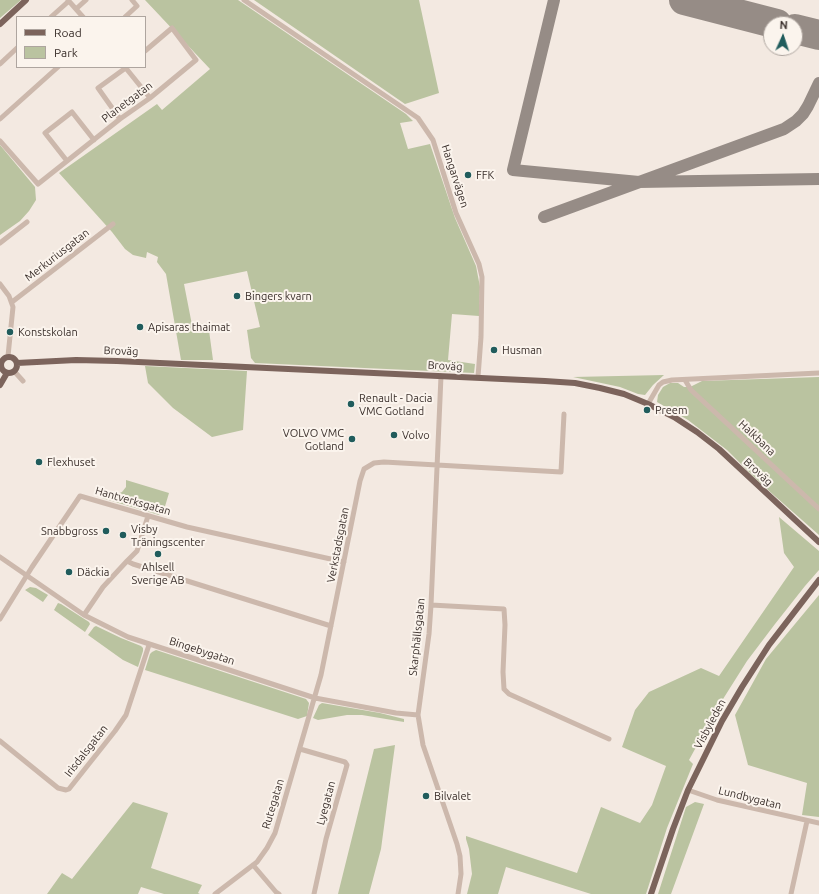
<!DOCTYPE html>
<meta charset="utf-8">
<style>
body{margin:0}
#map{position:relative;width:819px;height:894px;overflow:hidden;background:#f3e9e1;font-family:Ubuntu,sans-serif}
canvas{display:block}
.legend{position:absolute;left:16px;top:16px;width:130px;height:52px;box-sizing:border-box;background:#fbf4ed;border:1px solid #aea59f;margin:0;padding:5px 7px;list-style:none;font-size:12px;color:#3a2f2b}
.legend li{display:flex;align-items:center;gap:8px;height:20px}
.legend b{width:20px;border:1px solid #aea59f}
.north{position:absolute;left:763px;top:16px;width:40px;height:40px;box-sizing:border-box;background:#fbf4ed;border:1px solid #aea59f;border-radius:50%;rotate:3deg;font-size:11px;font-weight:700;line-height:16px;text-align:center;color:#3a2f2b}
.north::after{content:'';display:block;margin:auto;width:14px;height:18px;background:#205c5c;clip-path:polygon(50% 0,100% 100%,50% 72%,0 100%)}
</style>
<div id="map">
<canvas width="819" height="894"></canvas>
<ul class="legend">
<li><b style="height:5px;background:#7c645c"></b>Road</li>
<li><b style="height:11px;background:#bac3a0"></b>Park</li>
</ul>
<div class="north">N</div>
</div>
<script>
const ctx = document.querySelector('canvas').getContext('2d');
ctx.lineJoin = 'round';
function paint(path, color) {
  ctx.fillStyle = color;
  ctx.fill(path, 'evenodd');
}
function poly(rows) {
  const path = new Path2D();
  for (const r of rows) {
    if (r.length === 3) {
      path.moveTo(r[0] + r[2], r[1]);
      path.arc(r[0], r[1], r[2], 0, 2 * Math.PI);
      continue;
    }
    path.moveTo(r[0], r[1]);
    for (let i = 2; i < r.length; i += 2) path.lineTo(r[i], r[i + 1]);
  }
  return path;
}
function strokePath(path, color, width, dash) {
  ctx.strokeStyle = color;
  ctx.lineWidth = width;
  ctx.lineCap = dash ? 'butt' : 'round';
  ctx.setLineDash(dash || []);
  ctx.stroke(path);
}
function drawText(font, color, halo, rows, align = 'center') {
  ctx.font = font + ' Ubuntu,sans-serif';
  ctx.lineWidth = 4;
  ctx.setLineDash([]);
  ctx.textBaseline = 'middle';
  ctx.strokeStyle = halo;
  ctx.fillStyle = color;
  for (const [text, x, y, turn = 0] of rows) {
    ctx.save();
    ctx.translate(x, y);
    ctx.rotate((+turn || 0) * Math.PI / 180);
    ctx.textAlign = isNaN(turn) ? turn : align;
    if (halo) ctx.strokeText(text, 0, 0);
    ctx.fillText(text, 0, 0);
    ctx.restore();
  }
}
paint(poly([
 [0,0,21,0,0,18],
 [145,0,238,0,406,114,413,121,400,123,408,149,430,144,455,218,476,266,480,287,479,316,452,314,448,360,475,364,474,373,255,363,251,358,247,330,260,327,247,271,184,284,192,325,208,323,213,360,181,360,166,274,157,262,158,257,147,252,146,258,133,255,125,249,112,232,59,173,157,104,162,110,210,69],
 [254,0,419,0,439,93,405,104],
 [0,145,35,187,36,200,29,211,20,221,0,235],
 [145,366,247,371,243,430,212,437,173,408,148,383],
 [664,375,653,385,645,395,638,394,620,387,573,377],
 [819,377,819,535,759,482,727,450,688,420,657,402,658,395,663,387,670,383,678,383,684,387,690,387,702,381],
 [126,480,169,493,163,513,159,515,102,498,108,493,117,494,122,492,126,487],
 [779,517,819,551,819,570,805,586,775,624,747,661,718,707,689,760,693,764,667,828,646,894,591,894,506,867,498,894,467,894,472,874,469,849,466,839,466,836,577,873,601,807,640,823,652,805,666,766,622,747,635,710,649,692,701,668,719,676,794,567,784,553],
 [30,587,36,588,48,595,43,602,25,590],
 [819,595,819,817,802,815,807,783,748,765,735,715,766,659],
 [58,603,61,604,89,622,90,624,85,632,54,610],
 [96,626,121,638,141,646,143,648,143,651,138,667,123,660,88,635,94,627],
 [156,650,306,699,309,703,307,716,298,719,145,670,150,654,152,652],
 [322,703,380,713,404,719,404,722,362,715,347,715,318,720,313,718,319,705],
 [395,745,381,849,369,894,338,894,374,749],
 [133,802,168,813,151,868,202,885,198,893,200,894,164,894,141,887,138,894,47,894,62,873,72,879],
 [695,802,704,804,671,894,658,894,686,807]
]), '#bac3a0');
strokePath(poly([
 [554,0,513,170,639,182,819,179],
 [544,217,784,129,796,121,803,114,808,106,819,83]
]), '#968c86', 12);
strokePath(poly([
 [684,0,777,24],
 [795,29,819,35]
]), '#968c86', 30);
strokePath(poly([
 [68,0,83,17],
 [244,0,418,118,433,140,456,213,479,264,482,277,481,337,478,377],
 [76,9,86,0],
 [51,17,69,1],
 [125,17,137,6,132,0],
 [0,64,17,48],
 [125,67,150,98],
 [0,119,58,67],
 [120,119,98,88,127,67],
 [0,141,38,184,120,119,150,98,196,60,172,28,145,51],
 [67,161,45,133,72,112,94,140],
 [0,243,27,222],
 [0,284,9,296,13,307,8,356],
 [12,302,113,224],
 [14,371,23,381],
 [441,376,431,605,429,634,418,715,423,745,457,844,460,856,461,874,458,894],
 [685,380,691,390,819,509],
 [648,404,659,385,663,382,672,380,819,373],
 [148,516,137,551,127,561,133,564,331,626],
 [0,557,84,615,128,637,315,698,396,713,418,715],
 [431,605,504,609,505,625,503,672,504,689,509,694,609,739],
 [84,615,103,587,127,561],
 [0,619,32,567,80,496,187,527,344,562],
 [0,741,58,788,66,790,69,789,115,731,126,715,149,645],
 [300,749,345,762,347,765,326,839,314,894],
 [688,790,717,800,819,823],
 [253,865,276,892,279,894],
 [215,894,257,862,267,848,275,833,321,675,360,481,364,469,374,463,384,462,561,472,564,414],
 [791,894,807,821]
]), '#ccb8ac', 5);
strokePath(poly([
 [0,24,26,0],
 [9,365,8],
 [17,363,76,360,117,361,545,381,575,383,600,388,624,394,648,404,674,417,697,432,719,449,819,542],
 [0,385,7,373],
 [651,894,673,829,688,790,722,721,742,687,769,645,819,580]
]), '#7c645c', 6);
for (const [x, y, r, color] of [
 [468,175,4,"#205c5c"],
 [237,296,4,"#205c5c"],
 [140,327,4,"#205c5c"],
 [10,332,4,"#205c5c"],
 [494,350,4,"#205c5c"],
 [351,404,4,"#205c5c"],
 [647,410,4,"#205c5c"],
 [394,435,4,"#205c5c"],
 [352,439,4,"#205c5c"],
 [39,462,4,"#205c5c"],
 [106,531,4,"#205c5c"],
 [123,535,4,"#205c5c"],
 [158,554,4,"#205c5c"],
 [69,572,4,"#205c5c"],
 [426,796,4,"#205c5c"]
]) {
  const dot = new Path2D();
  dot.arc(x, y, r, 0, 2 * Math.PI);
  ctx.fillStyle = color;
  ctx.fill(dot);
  strokePath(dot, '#fbf4ed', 1.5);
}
drawText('11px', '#3a2f2b', '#fbf4ed', [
 ["Planetgatan",127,102,-37],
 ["Hangarvägen",455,176,72],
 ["Merkuriusgatan",57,255,-38],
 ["Broväg",121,351,2],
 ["Broväg",445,366,3],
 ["Halkbana",757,438,43],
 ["Broväg",758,472,43],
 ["Hantverksgatan",133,501,16],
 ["Verkstadsgatan",338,545,-79],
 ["Skarphällsgatan",417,637,-84],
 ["Bingebygatan",202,651,18],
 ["Visbyleden",710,724,-62],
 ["Irisdalsgatan",86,751,-52],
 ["Lundbygatan",750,798,14],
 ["Lyegatan",326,803,-75],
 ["Rutegatan",273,804,-73]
]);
drawText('11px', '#3a2f2b', '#fbf4ed', [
 ["FFK",476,175],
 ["Bingers kvarn",245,296],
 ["Apisaras thaimat",148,327],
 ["Konstskolan",18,332],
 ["Husman",502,350],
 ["Renault - Dacia",359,398],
 ["VMC Gotland",359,411],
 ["Preem",655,410],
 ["VOLVO VMC",344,433,"right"],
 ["Gotland",344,446,"right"],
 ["Volvo",402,435],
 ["Flexhuset",47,462],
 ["Visby",131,529],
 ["Träningscenter",131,542],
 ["Snabbgross",98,531,"right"],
 ["Ahlsell",158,567,"center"],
 ["Sverige AB",158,580,"center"],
 ["Däckia",77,572],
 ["Bilvalet",434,796]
], 'left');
</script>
